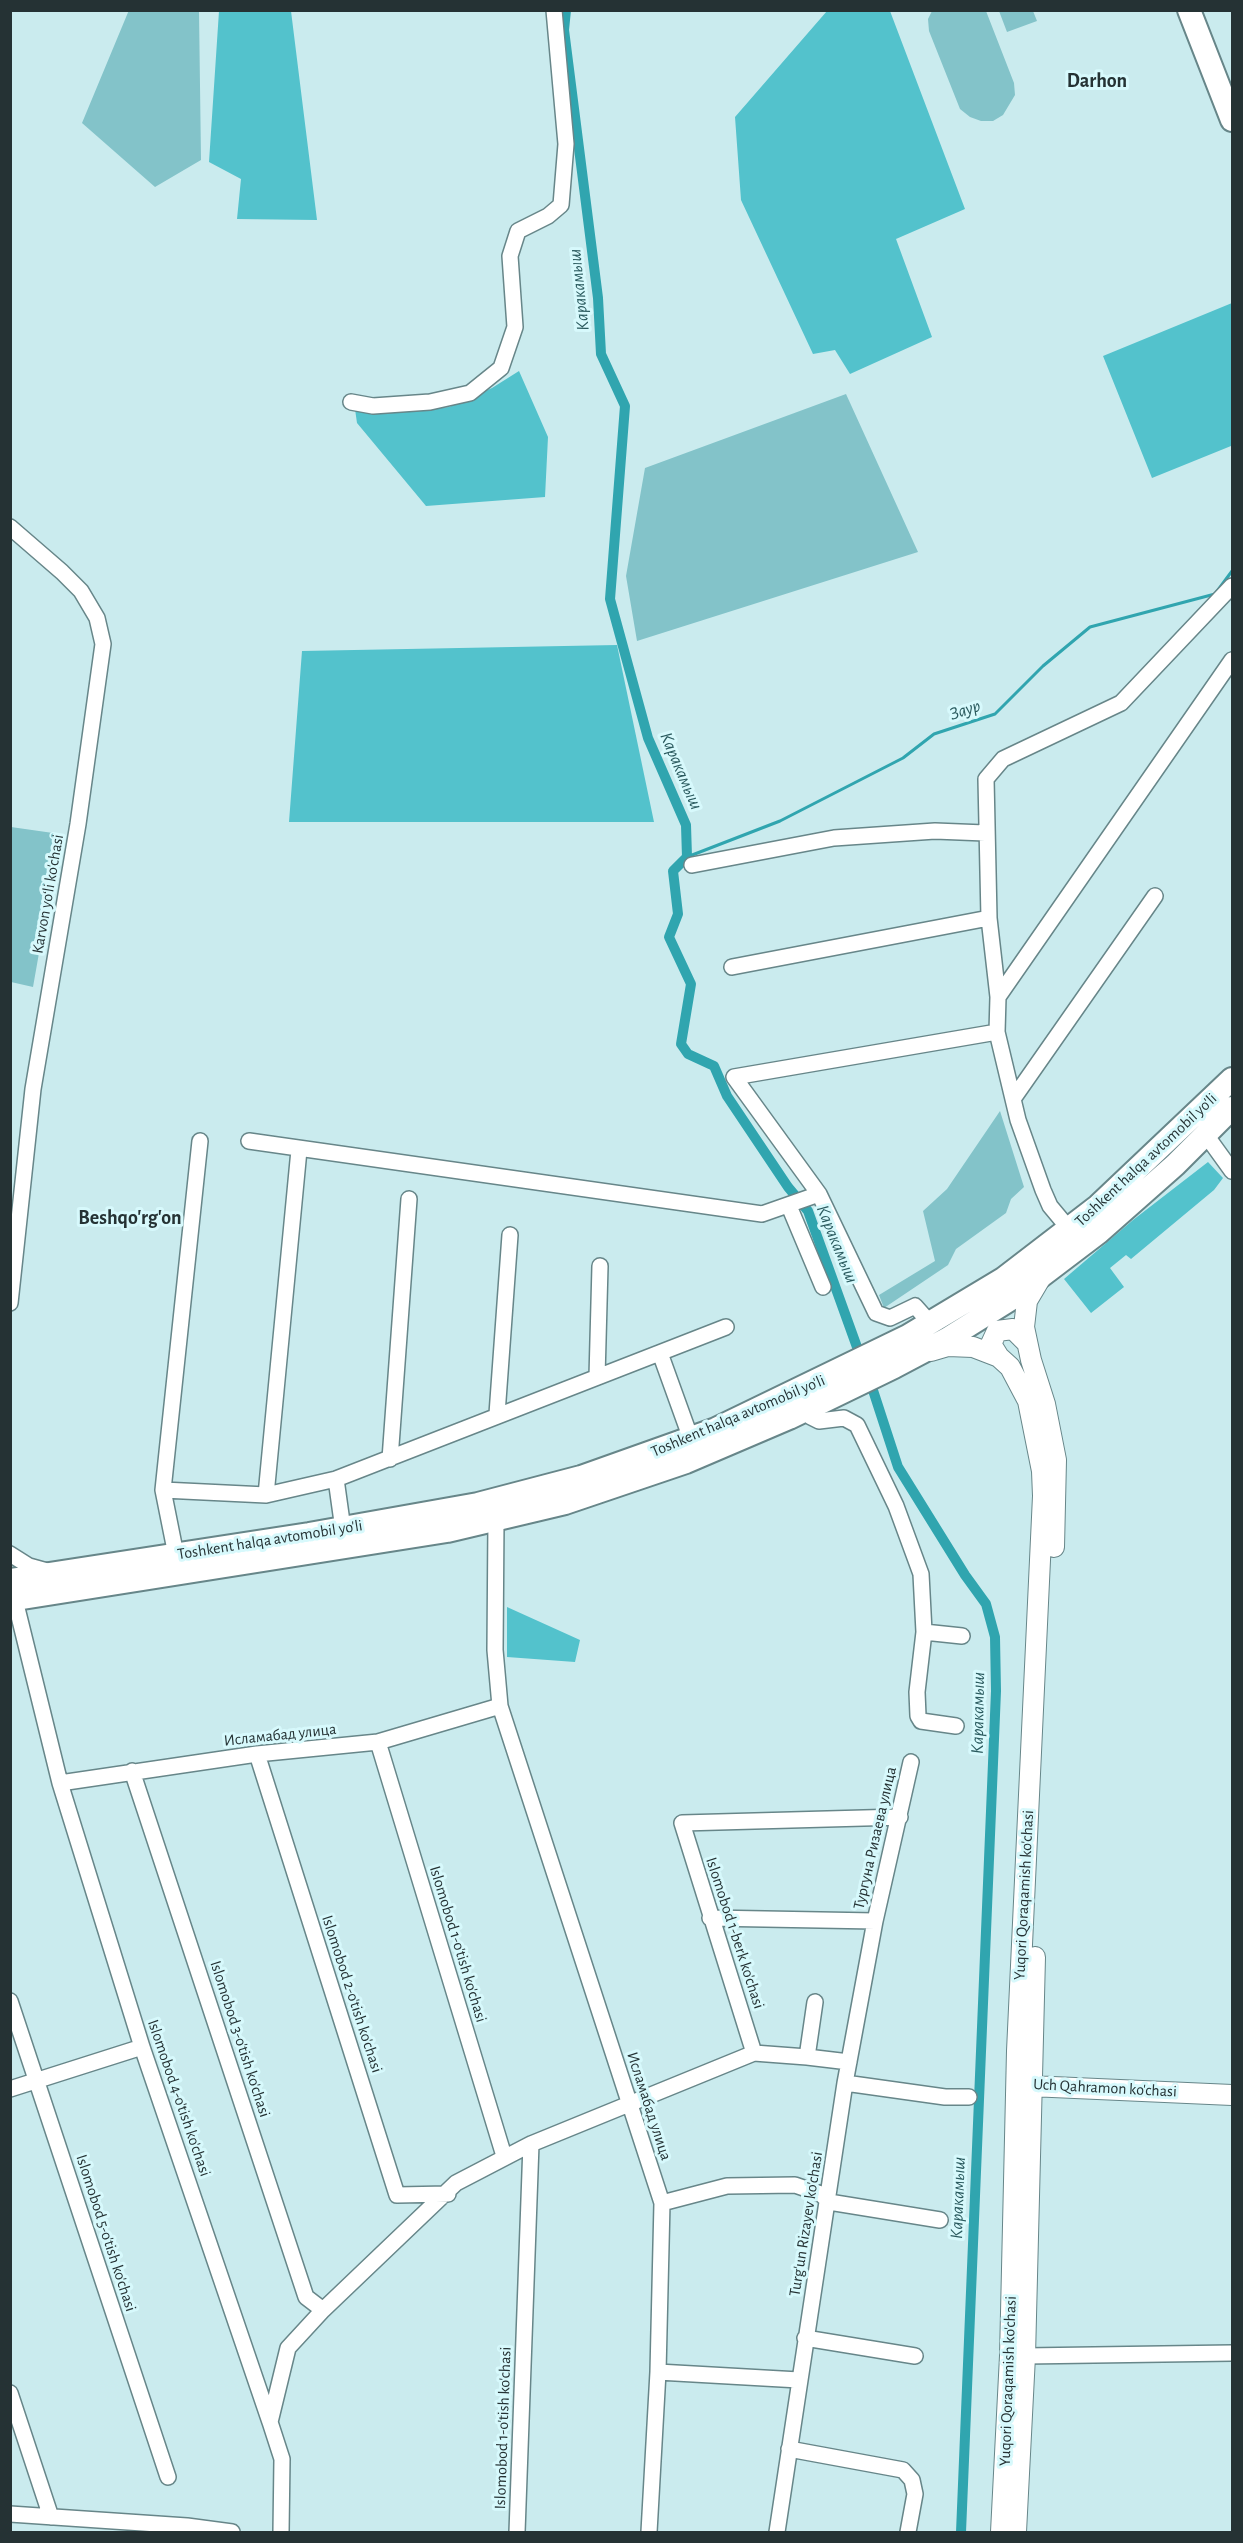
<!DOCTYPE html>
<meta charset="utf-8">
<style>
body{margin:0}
#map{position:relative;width:1243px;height:2543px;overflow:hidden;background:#caebee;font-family:"Alegreya Sans",sans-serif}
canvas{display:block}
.frame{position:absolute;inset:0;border:12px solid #253234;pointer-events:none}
</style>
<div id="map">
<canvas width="1243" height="2543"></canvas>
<div class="frame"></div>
</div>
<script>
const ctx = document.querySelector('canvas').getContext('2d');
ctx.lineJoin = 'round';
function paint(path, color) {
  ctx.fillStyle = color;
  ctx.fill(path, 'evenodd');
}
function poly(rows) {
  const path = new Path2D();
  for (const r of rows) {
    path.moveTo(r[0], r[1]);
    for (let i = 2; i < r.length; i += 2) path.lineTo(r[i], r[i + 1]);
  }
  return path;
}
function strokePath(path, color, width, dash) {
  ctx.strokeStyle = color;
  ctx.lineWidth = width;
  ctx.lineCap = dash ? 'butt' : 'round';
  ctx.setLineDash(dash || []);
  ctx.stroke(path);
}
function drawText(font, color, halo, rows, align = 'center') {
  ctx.font = font + ' "Alegreya Sans",sans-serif';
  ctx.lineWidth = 6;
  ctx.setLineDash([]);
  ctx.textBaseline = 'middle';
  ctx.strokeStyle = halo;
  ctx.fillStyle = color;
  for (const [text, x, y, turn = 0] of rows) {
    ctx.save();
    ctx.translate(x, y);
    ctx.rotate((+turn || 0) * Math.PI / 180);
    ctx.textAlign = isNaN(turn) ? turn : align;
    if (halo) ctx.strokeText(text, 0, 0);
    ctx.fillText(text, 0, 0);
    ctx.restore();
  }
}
paint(poly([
 [129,10,199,11,201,160,155,187,82,123],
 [932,11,986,11,1014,83,1015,95,1003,115,993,121,981,121,970,117,960,109,929,31,928,19],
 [999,11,1033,11,1037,21,1007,32],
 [846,394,918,552,637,641,626,576,645,468],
 [11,827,60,834,33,987,11,982],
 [1000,1111,1024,1187,1011,1199,1006,1213,956,1249,948,1265,884,1308,879,1295,935,1261,923,1211,947,1189]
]), '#83c3c9');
paint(poly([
 [219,11,291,11,317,220,237,219,241,179,209,162],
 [827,11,890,11,965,209,896,239,932,337,850,374,835,350,813,354,741,200,735,117],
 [1232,303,1232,449,1231,446,1152,478,1103,356],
 [519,371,548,437,545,497,426,506,357,423,355,409,388,413,449,407,492,388],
 [617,645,654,822,289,822,302,651],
 [1208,1162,1223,1178,1214,1190,1131,1259,1126,1255,1110,1268,1124,1287,1091,1313,1064,1279,1133,1220],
 [507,1607,580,1640,575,1662,507,1657]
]), '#53c2cc');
strokePath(poly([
 [687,857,780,821,903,758,934,734,995,714,1043,666,1090,627,1215,594,1232,571]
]), '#30a5af', 3);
strokePath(poly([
 [566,10,564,30,598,298,601,354,625,406,610,599,648,738,686,825,687,857,673,871,678,914,669,937,691,984,681,1044,688,1054,714,1066,727,1096,788,1187,808,1211,862,1361],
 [869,1378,898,1467,965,1575,986,1604,995,1637,996,1691,961,2532]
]), '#30a5af', 10);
const minor = poly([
 [351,402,373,406,430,402,470,393,501,368,515,327,510,256,518,231,548,216,561,205,566,144,554,10],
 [10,527,62,572,81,591,97,618,103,644,78,824,33,1089,10,1303],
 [692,865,834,838,935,831,985,833],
 [732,967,989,918],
 [998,997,1232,660],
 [1013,1099,1155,896],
 [1206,1135,1232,1171],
 [249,1141,762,1214,819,1194],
 [789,1206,823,1287],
 [1070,1230,1050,1206,1043,1190,1018,1120,997,1032,998,997,989,918,986,779,1003,759,1121,703,1232,586],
 [931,1324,915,1306,890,1318,876,1313,819,1194,734,1077,997,1032],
 [660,1353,691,1439],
 [597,1377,600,1266],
 [805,1410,811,1417,819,1421,844,1418,857,1425,896,1506,921,1574,924,1632],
 [497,1414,510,1235],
 [390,1459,409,1199],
 [336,1479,342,1522],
 [163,1490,266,1495,336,1479,726,1327],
 [266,1495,299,1150],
 [496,1520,495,1650,500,1706,662,2203,658,2372,649,2532],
 [10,1554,29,1566,47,1571],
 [176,1555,163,1490,200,1141],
 [15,1600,60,1783,142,2047,270,2422],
 [956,1726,921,1721,918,1716,917,1692,924,1632,962,1636],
 [378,1742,504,2156],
 [257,1754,397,2195,448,2194],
 [132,1771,306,2297,323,2310],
 [60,1783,257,1754,378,1742,500,1706],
 [710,1918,875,1921],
 [10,2001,168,2477],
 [815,2002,807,2057,849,2062],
 [754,2053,682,1823,900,1817],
 [845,2083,945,2097,969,2097],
 [10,2089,142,2047],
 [662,2203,727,2186,795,2185,821,2194,829,2202,940,2220],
 [805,2338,915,2356],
 [1025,2356,1232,2353],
 [658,2372,799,2380],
 [10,2393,51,2517],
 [789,2449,903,2470,912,2480,915,2494,908,2532],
 [10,2514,187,2526,232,2532],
 [281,2532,282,2459,270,2422,288,2348,323,2310,456,2183,531,2144,754,2053,807,2057],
 [517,2532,531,2144],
 [777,2532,845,2083,875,1921,911,1762]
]);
const major = poly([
 [1040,1279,1027,1301,1024,1327,1031,1360,1045,1404,1056,1460,1054,1547],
 [931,1351,948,1346,973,1347,999,1357,1010,1367,1028,1401,1042,1471,1043,1496,1017,2051,1010,2356,1001,2532],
 [999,1357,991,1344,997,1331,1013,1329,1026,1342],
 [1018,2081,1030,2086,1232,2095],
 [1016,2532,1025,2356,1035,1957]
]);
const highway = poly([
 [1189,10,1232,120],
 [10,1580,309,1534,478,1504,581,1477,716,1429,908,1336,1003,1279,1098,1206,1232,1079],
 [10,1600,447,1531,565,1503,686,1462,789,1418,894,1367,947,1339,1011,1299,1098,1233,1175,1165,1232,1108]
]);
strokePath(minor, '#678689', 18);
strokePath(major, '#678689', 22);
strokePath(highway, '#678689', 26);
strokePath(minor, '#fff', 15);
strokePath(major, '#fff', 20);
strokePath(highway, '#fff', 22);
drawText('16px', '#253234', '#d7f9fc', [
 ["Karvon yo‘li ko'chasi",48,894,-80],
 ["Toshkent halqa avtomobil yo'li",1146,1160,-43],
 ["Toshkent halqa avtomobil yo'li",738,1416,-23],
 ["Toshkent halqa avtomobil yo'li",270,1540,-9],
 ["Исламабад улица",280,1735,-6],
 ["Тургуна Ризаева улица",875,1838,-77],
 ["Yuqori Qoraqamish ko'chasi",1024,1895,-87],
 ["Islomobod 1-berk ko'chasi",735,1933,72],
 ["Islomobod 1-o'tish ko'chasi",458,1944,73],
 ["Islomobod 2-o'tish ko'chasi",352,1994,72],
 ["Islomobod 3-o'tish ko'chasi",240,2039,72],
 ["Uch Qahramon ko'chasi",1105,2088,3],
 ["Islomobod 4-o'tish ko'chasi",179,2098,71],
 ["Исламабад улица",649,2106,72],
 ["Turg'un Rizayev ko'chasi",806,2224,-81],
 ["Islomobod 5-o'tish ko'chasi",106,2233,72],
 ["Yuqori Qoraqamish ko'chasi",1008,2381,-88],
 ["Islomobod 1-o'tish ko'chasi",503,2428,-88]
]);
drawText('italic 18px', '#2a5a5e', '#d7f9fc', [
 ["Каракамыш",579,290,-96],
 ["Заур",965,710,-18],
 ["Каракамыш",681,771,67],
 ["Каракамыш",837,1244,68],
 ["Каракамыш",978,1713,-89],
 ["Каракамыш",958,2198,-88]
]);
drawText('bold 20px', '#253234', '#d7f9fc', [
 ["Darhon",1097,81],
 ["Beshqo'rg'on",130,1218]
]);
</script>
